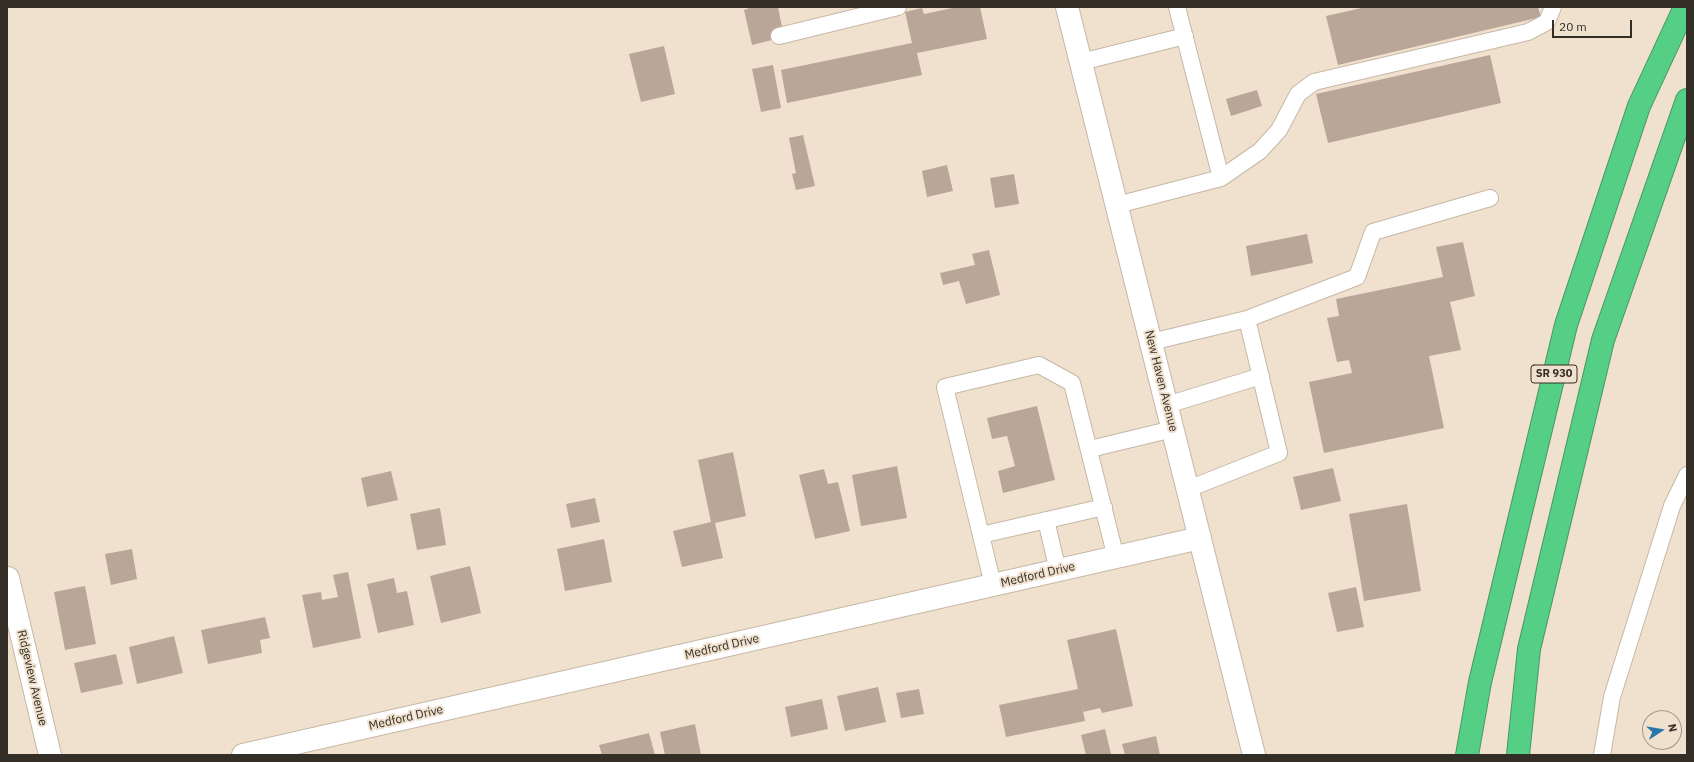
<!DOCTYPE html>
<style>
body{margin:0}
#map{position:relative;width:1694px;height:762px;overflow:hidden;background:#f0e1ce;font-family:"IBM Plex Sans",sans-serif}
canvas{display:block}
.frame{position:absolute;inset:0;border:8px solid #332e26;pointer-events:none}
.north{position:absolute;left:1642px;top:710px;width:40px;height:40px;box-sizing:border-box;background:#f0e1ce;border:1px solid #a4998b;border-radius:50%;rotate:78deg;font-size:11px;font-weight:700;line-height:16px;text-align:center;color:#332e26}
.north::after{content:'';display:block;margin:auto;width:14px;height:18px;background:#2976a9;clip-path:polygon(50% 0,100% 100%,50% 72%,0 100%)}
.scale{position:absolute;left:1552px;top:20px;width:80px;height:18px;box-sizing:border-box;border:2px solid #332e26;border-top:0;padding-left:5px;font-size:12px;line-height:14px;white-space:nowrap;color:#332e26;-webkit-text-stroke:3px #f0e1ce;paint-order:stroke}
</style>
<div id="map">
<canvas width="1694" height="762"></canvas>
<div class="frame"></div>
<div class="north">N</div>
<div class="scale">20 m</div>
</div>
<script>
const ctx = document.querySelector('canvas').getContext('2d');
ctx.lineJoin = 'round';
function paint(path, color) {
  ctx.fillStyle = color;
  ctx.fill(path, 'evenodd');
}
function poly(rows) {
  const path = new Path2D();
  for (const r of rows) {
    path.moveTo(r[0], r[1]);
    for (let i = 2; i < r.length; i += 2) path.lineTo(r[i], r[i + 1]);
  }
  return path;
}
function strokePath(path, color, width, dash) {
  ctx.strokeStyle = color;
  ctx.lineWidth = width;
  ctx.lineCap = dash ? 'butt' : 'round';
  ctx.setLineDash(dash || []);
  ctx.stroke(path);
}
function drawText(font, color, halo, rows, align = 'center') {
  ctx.font = font + ' "IBM Plex Sans",sans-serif';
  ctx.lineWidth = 4;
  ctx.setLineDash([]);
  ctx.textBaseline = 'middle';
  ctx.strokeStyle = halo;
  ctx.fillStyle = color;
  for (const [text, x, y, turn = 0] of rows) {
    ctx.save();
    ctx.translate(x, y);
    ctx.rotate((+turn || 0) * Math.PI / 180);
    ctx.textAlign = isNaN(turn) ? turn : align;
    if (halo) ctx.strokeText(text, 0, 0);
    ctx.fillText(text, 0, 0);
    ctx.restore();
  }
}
paint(poly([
 [752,7,778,7,784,37,752,45,744,10],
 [957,7,980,7,987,39,917,53,922,75,787,103,781,70,912,43,905,12,922,8,924,14],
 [1366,7,1538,7,1541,17,1338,65,1326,16],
 [664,46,675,94,641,102,629,54],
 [1490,55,1501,103,1328,143,1316,94],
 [773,65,781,108,761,112,752,69],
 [1257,90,1262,106,1231,116,1226,99],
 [803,135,815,186,796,190,792,174,796,173,789,138],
 [947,165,953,191,927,197,922,171],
 [1014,174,1019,204,995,208,990,178],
 [1307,234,1313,263,1251,276,1246,246],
 [1463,242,1475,296,1450,302,1461,350,1429,356,1444,428,1324,453,1309,382,1352,373,1349,360,1337,362,1327,318,1339,316,1336,299,1443,277,1436,247],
 [989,250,1000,295,966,304,959,281,943,285,940,273,975,265,972,254],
 [1037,406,1055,480,1003,493,998,471,1015,466,1007,436,992,439,987,418],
 [733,452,746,516,715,523,723,558,682,567,673,531,711,522,698,460],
 [897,466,907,518,861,526,852,475],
 [1333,468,1341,501,1301,510,1293,477],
 [824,469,828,484,838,482,850,531,815,539,799,475],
 [391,471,398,500,367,507,361,478],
 [595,498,600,522,571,528,566,504],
 [1407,504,1421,591,1364,601,1349,514],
 [440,508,446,545,417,550,410,514],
 [604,539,612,582,565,591,557,549],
 [132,549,137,579,111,585,105,554],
 [470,566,481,613,441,623,430,576],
 [348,572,361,638,313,648,302,595,321,592,322,600,338,597,333,575],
 [394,578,397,593,407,591,414,625,378,633,367,584],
 [85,586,96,644,65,650,54,592],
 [1356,587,1364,627,1337,632,1328,593],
 [265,617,270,638,260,640,262,653,208,664,201,630],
 [1116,629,1133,706,1102,713,1100,708,1083,712,1081,701,1085,721,1006,737,999,705,1078,689,1067,640],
 [174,636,183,673,137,684,129,647],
 [116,654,123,684,81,693,74,663],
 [878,687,886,722,845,731,837,696],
 [919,689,924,714,901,718,896,693],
 [822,699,828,729,791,737,785,707],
 [695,724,701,755,665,755,660,732],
 [1105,729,1111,754,1086,755,1081,735],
 [649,733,655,755,602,755,599,745],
 [1156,736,1160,755,1125,755,1122,744]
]), '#b9a698');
const lane = poly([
 [779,36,898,7],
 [1081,62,1185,36],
 [1221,178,1260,151,1279,130,1298,94,1314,82,1528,32,1547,22,1553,7],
 [1117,205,1221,178,1177,7],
 [1247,319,1357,277,1373,232,1490,198],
 [1151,342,1247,319,1279,453,1188,489],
 [1167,405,1261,376],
 [1090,449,1173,429],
 [1046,520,1058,571],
 [981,535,1104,507],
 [993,585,945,387,1039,365,1072,383,1116,558],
 [1602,755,1612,697,1672,506,1687,475]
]);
const street = poly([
 [8,578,50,755],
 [243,755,1200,538]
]);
const secondary = poly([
 [1067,7,1254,755]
]);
const highway = poly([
 [1467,755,1480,682,1566,325,1639,106,1685,7],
 [1518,755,1529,649,1603,340,1687,100]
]);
strokePath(lane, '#c6b8a6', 18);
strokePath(street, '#c6b8a6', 24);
strokePath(secondary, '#c6b8a6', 24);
strokePath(highway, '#499664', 24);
strokePath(lane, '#fff', 16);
strokePath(street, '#fff', 22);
strokePath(secondary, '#fff', 22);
strokePath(highway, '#55ce86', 22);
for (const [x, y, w] of [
 [1554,374,46]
]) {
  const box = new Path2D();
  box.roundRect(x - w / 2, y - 9, w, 18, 3);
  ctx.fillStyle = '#f0e1ce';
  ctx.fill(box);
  strokePath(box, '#332e26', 1);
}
drawText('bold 11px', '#332e26', null, [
 ["SR 930",1554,374]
]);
drawText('12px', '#332e26', '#f0e1ce', [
 ["New Haven Avenue",1161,381,76],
 ["Medford Drive",1038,575,-13],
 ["Medford Drive",722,647,-13],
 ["Ridgeview Avenue",32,678,77],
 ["Medford Drive",406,718,-13]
]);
</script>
